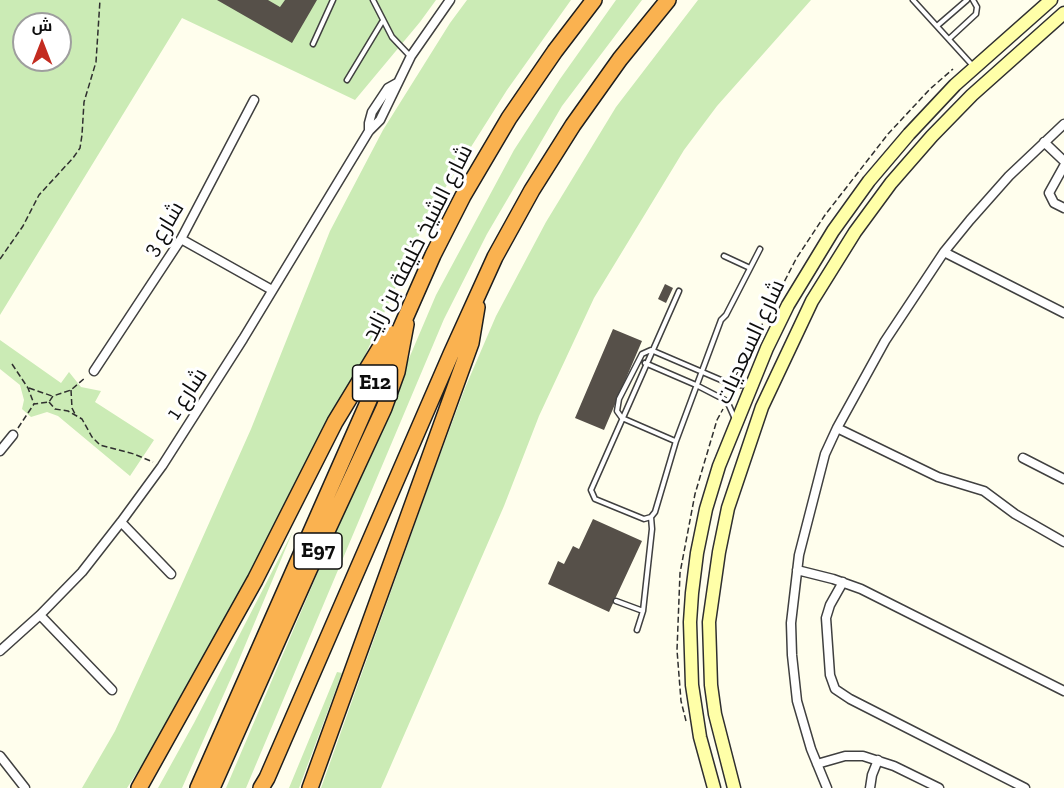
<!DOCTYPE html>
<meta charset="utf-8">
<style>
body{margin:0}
#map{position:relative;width:1064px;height:788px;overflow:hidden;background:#fffeed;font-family:"Zilla Slab",Cairo,serif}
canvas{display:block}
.north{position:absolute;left:12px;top:12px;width:60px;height:60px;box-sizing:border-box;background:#fff;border:2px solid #9e9e9e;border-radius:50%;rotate:0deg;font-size:16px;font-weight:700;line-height:24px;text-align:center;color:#0d0d0d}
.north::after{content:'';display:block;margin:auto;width:21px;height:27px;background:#c32b20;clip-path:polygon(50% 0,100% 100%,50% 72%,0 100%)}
</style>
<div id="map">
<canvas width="1064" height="788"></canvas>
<div class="north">ش</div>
</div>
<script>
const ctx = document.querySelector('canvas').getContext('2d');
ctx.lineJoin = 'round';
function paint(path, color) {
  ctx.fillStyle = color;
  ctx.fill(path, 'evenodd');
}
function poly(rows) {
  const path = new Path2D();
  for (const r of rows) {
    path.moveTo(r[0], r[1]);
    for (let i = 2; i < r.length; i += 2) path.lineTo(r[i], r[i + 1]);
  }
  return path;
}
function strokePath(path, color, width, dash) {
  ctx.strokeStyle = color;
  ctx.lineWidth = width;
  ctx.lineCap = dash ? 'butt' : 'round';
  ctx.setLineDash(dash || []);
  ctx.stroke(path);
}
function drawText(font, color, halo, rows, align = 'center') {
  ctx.font = font + ' "Zilla Slab",Cairo,serif';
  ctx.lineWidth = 6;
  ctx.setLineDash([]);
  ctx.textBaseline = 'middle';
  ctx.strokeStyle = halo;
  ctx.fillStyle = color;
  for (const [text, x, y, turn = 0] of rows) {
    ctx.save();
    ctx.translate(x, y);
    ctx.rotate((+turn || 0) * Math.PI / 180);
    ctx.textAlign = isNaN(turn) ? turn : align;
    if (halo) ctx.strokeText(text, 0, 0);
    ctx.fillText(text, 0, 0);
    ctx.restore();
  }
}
paint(poly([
 [0,0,436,0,420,22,355,100,182,18,0,315],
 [24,24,60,24,60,60,24,60],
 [467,0,571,0,507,90,428,215,363,360,297,488,170,721,147,757,127,788,82,788,115,731,173,604,251,429,330,231,383,130,450,23],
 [616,0,642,0,562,106,487,234,444,319,246,788,226,788,436,295,514,150,560,79],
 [698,0,811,0,717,106,684,150,594,298,539,416,504,506,381,788,321,788,430,482,465,388,496,316,546,222,616,107],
 [0,340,61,383,69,372,81,387,101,391,95,402,154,440,130,476,58,416,47,412,31,417,22,409,24,400,20,385,0,369],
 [293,531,236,667,182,788,158,788,194,723],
 [337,672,342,673,299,788,289,788]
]), '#cbebb5');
paint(poly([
 [217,0,268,0,280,7,285,0,317,0,292,43],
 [665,284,673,288,666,303,658,299],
 [613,329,642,341,604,430,575,418],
 [593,519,642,541,609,612,548,584,558,561,564,564,573,546,579,549]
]), '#565049');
const lane = poly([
 [373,0,392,37,410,56],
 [913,0,974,67],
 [937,26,967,0],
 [949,39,976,14,977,7,973,0],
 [313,44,333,0],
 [347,80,382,22],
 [724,256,750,268],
 [679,291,591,490,595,499,644,519,651,517,655,512,676,441,721,320,726,315,760,249],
 [645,363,696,385,727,401,735,419],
 [675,441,622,418,617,411,619,399,642,354,651,350,735,386,750,384],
 [616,601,643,611],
 [637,630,643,611,652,529,651,517]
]);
const street = poly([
 [369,131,369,123,372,112,388,88,397,83],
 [1044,142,1064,161],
 [1064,166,1049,193,1054,203,1064,208],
 [181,239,272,290],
 [944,252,1064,313],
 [94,371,181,239,254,100],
 [837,428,938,477,984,491,1015,514,1064,542],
 [0,451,13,435],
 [1023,458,1064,479],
 [121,522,171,574],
 [797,570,833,579,861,589,1064,691],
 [843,582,830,605,826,618,830,675,835,689,850,699,1025,788],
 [40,615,112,690],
 [0,651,40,615,82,572,121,522,162,466,243,339,369,131,380,120,411,56,450,0],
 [0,756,25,788],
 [817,764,845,756,863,756,894,766,939,788],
 [827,788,811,749,797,701,792,655,791,623,799,555,825,454,837,428,885,341,944,252,970,220,1009,176,1064,124],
 [870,788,872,775,878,760]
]);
const secondary = poly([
 [714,788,700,737,692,685,690,622,692,593,697,553,706,509,719,466,767,348,788,305,833,231,869,181,909,134,955,85,1051,0],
 [734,788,715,714,711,685,709,622,719,552,728,508,762,407,812,301,855,232,891,183,932,136,972,95,1064,13]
]);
const highway = poly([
 [139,788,255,580,335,422,389,333],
 [198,788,433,255,463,196,509,118,555,51,594,0],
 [212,788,309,570,384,408,397,372,406,324],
 [261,788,267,778,451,354,495,257,532,190,573,125,620,59,668,0],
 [310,788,471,343,477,307]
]);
strokePath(lane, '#404040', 7);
strokePath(street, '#404040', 11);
strokePath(secondary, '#2f2f2f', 15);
strokePath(highway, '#1e1e1e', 18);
strokePath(poly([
 [0,259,23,226,39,195,73,158,80,148,82,135,84,102,96,62,100,0],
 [12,364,28,388,34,404],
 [735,377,796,259,825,215,888,134,930,89,953,69],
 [29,388,52,396],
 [71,390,72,408,75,414],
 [49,402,55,409,68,411,82,419,92,437,100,445,134,454,153,462],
 [18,428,34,404,49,402,53,396,71,390,86,377],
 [686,721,681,701,677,650,680,573,695,494,717,420,723,409]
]), '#2f2f2f', 1.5, [6, 3]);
strokePath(lane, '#fff', 4);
strokePath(street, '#fff', 8);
strokePath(secondary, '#ffffa8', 12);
strokePath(highway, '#fab250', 15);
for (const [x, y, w] of [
 [375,383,45],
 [318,551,48]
]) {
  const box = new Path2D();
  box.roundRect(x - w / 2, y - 18, w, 36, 4.5);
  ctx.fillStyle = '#fff';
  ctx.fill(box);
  strokePath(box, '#0d0d0d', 1.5);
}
drawText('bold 21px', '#0d0d0d', null, [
 ["E12",375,383],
 ["E97",318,551]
]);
drawText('22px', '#0d0d0d', '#fff', [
 ["شارع 3",164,229,-59],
 ["شارع الشيخ خليفة بن زايد",418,243,-63],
 ["شارع السعديات",751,342,-65],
 ["شارع 1",187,394,-57]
]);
</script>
